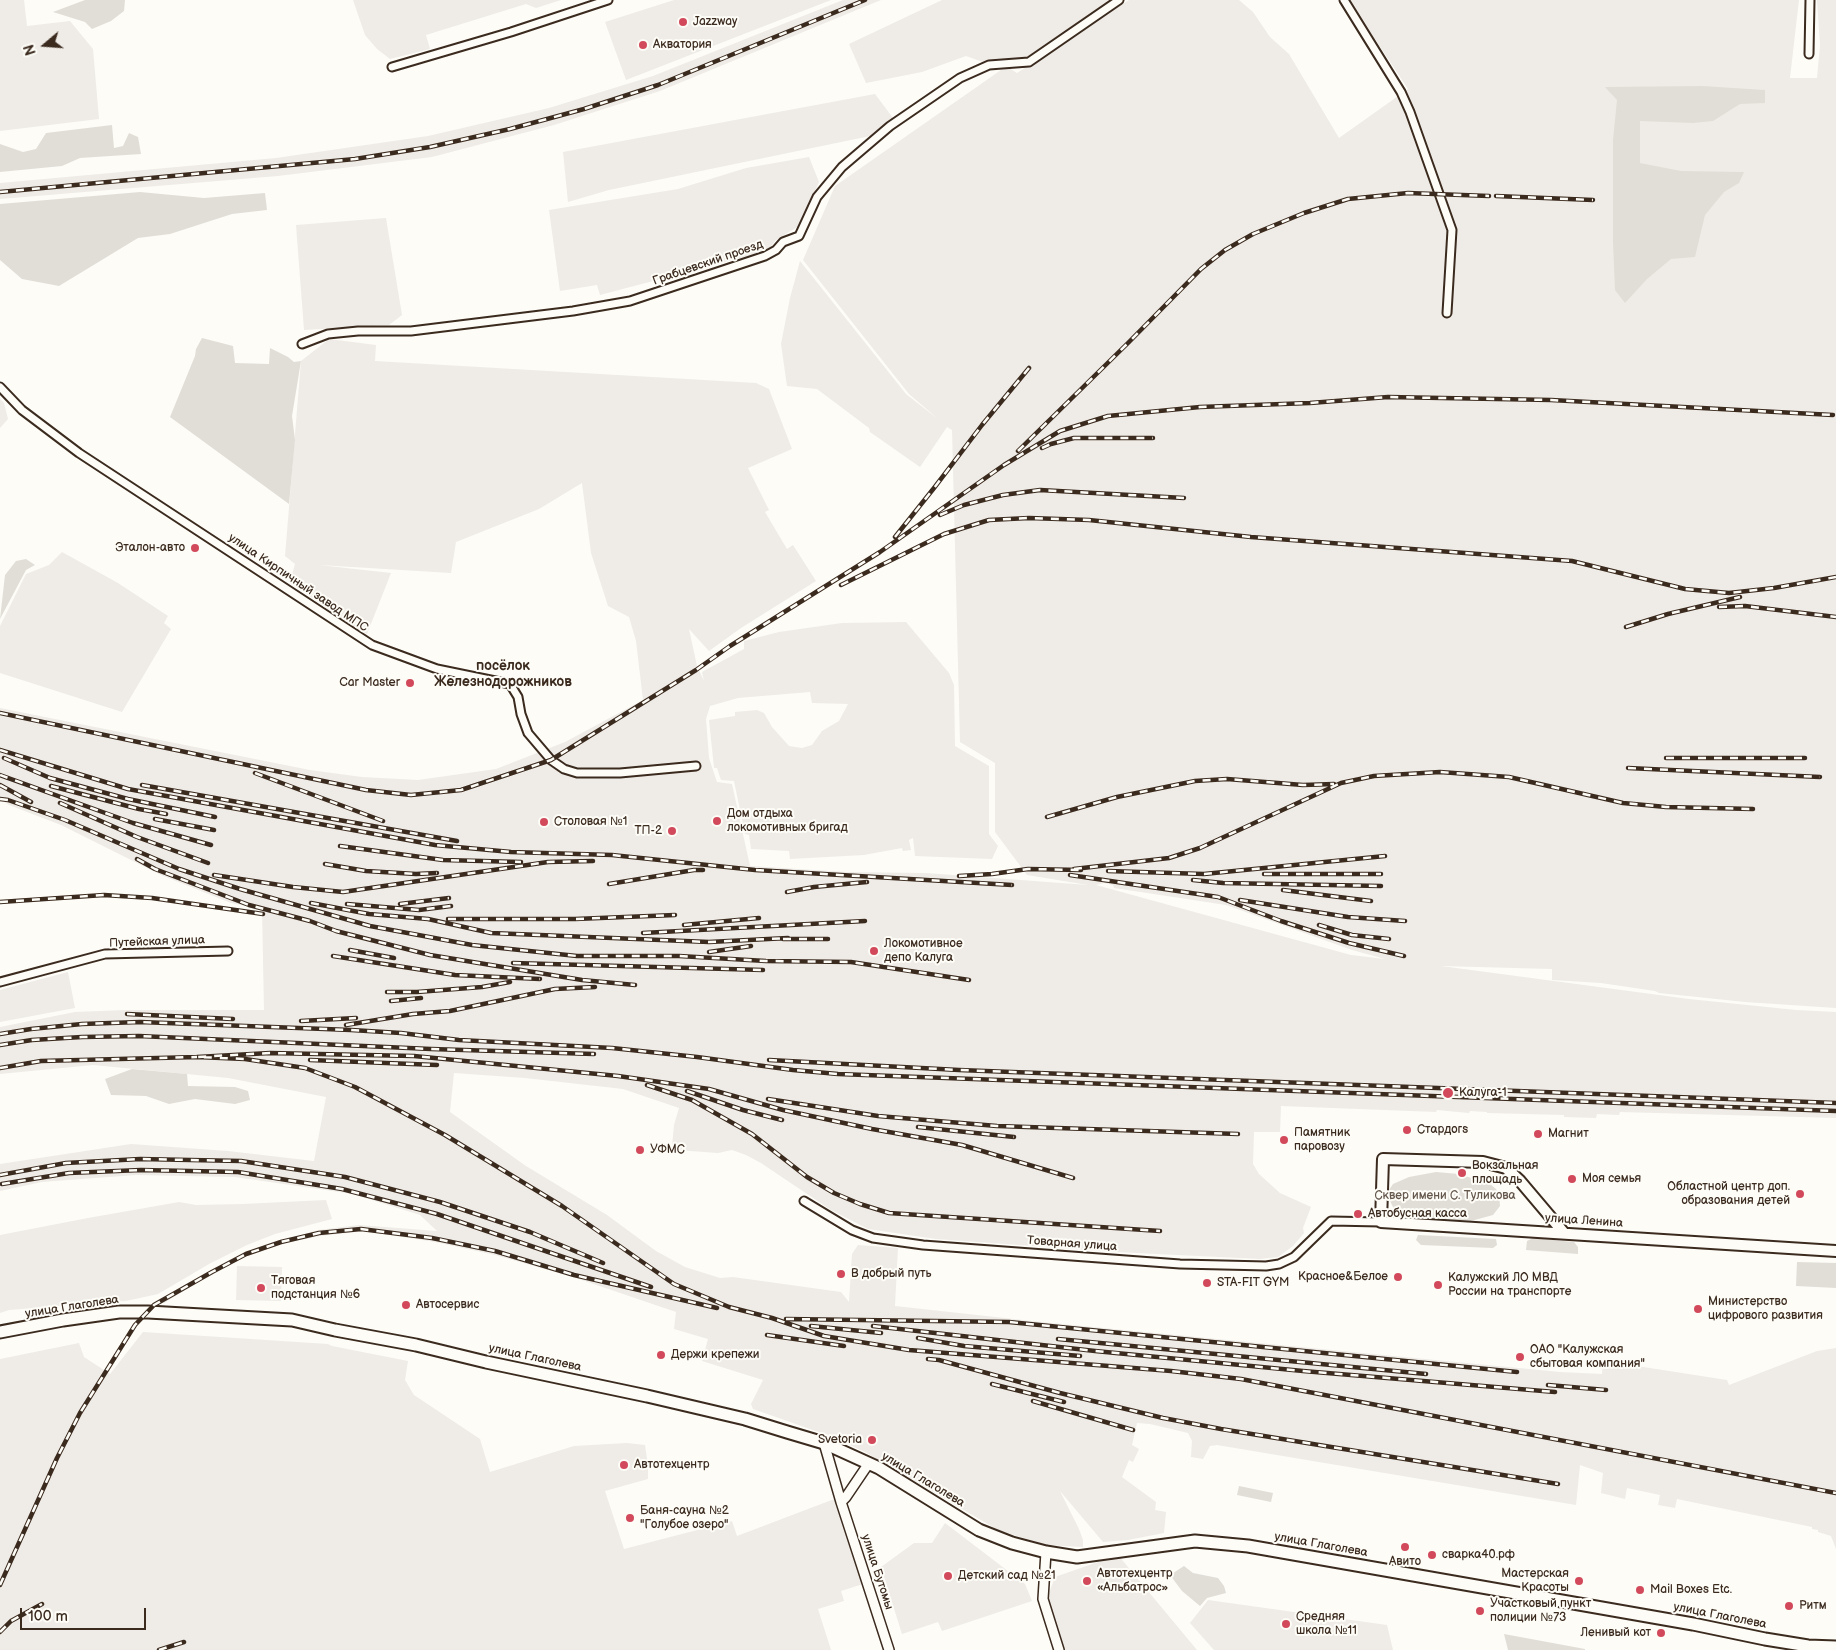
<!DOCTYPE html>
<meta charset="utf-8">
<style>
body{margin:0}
#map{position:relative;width:1836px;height:1650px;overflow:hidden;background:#fdfcf7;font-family:"Balsamiq Sans",sans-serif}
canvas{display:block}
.north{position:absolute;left:20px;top:20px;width:50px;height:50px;-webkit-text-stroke:4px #fdfcf7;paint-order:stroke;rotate:252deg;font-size:14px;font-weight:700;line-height:20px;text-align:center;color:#3b2a1e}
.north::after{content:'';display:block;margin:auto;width:18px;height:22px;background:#3b2a1e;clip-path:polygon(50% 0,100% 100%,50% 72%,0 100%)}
.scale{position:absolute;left:20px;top:1608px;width:126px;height:22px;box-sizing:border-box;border:2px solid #3b2a1e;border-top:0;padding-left:6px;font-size:15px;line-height:18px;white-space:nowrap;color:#3b2a1e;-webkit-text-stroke:4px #fdfcf7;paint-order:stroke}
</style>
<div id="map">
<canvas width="1836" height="1650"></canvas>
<div class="north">N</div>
<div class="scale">100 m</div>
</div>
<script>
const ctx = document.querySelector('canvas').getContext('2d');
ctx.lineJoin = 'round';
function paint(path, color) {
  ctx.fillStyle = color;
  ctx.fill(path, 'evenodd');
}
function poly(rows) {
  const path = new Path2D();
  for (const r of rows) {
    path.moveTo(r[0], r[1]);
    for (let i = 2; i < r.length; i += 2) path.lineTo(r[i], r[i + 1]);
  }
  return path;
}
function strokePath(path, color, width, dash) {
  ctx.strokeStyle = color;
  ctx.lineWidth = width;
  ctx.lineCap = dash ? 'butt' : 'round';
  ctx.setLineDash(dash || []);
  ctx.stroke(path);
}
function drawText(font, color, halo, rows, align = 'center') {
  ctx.font = font + ' "Balsamiq Sans",sans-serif';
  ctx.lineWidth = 4;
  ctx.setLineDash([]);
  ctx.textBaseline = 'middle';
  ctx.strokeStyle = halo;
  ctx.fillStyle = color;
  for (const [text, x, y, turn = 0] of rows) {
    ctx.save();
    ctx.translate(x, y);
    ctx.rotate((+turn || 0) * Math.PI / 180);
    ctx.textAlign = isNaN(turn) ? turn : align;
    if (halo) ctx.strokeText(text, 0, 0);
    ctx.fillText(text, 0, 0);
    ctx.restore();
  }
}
paint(poly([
 [0,0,24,0,27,26,70,21,93,49,99,119,0,131],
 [353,0,561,0,536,8,526,4,426,35,430,49,390,59,377,49,365,35],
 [674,0,831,0,626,80,605,22],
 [843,0,881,0,660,91,554,125,432,157,278,176,0,199,0,183,276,158,428,136,549,108,653,76],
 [942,0,1111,0,1027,57,983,62,966,56,922,72,866,83,849,44],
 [1129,0,1239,0,1253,12,1270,37,1289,54,1339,138,1408,89,1349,0,1799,0,1790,78,1817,78,1820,45,1817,0,1836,0,1836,1008,1745,1002,1659,993,1655,991,1601,983,1552,980,1552,969,1441,966,1689,999,1796,1010,1836,1012,1836,1118,1620,1112,1619,1115,1597,1114,1596,1118,1564,1117,1564,1115,1487,1113,1487,1112,1470,1111,1469,1113,1437,1110,1436,1112,1281,1106,1280,1132,1254,1132,1253,1164,1259,1174,1280,1193,1311,1207,1303,1228,1304,1233,1293,1246,1278,1257,1260,1259,1116,1252,936,1239,868,1229,831,1210,761,1163,746,1155,732,1150,718,1153,676,1150,672,1146,674,1125,679,1108,623,1089,525,1078,454,1073,450,1112,526,1166,607,1215,656,1251,685,1267,720,1278,733,1277,841,1292,849,1302,852,1254,858,1245,898,1248,895,1306,1041,1322,1560,1372,1602,1374,1603,1361,1605,1361,1727,1380,1729,1385,1817,1351,1836,1348,1836,1549,1831,1536,1818,1532,1818,1530,1812,1529,1812,1527,1677,1499,1675,1508,1658,1505,1660,1495,1627,1488,1625,1499,1601,1493,1603,1473,1580,1465,1576,1505,1217,1445,1210,1446,1203,1459,1191,1457,1192,1441,1188,1433,1150,1424,1137,1423,1132,1445,1139,1449,1133,1462,1129,1460,1122,1477,1156,1502,1155,1510,1166,1512,1164,1533,1128,1540,1103,1542,1060,1491,1079,1529,1083,1540,1083,1547,1045,1545,998,1530,865,1452,830,1436,753,1409,751,1404,763,1380,702,1361,708,1339,674,1329,676,1312,573,1277,495,1255,435,1242,364,1231,320,1236,281,1244,248,1256,213,1273,164,1303,156,1301,244,1253,318,1230,359,1225,437,1231,420,1215,353,1194,235,1177,136,1175,42,1182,0,1191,0,1164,131,1144,228,1151,314,1161,326,1097,228,1078,93,1065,0,1074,0,1027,75,1012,126,1010,264,1010,262,909,231,903,161,875,61,825,9,805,0,799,0,708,310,770,362,777,418,780,496,769,565,742,643,700,636,641,629,617,608,606,591,553,582,483,539,509,456,542,451,573,319,565,391,573,367,634,346,622,290,582,295,564,285,556,301,361,329,339,376,345,375,361,756,383,769,389,792,449,748,468,769,510,765,512,787,549,793,545,816,581,741,628,709,651,689,629,697,666,704,681,702,672,744,649,744,641,779,632,842,623,906,622,949,673,954,685,955,746,989,766,989,834,998,846,992,859,915,856,913,838,909,840,911,850,903,851,902,848,864,855,790,859,789,851,751,849,749,835,745,834,734,781,721,780,717,768,714,768,709,720,735,716,735,712,757,710,764,713,772,727,789,746,802,748,812,745,822,731,839,721,848,704,812,703,810,692,738,698,710,706,706,719,709,758,717,782,732,784,750,866,846,872,926,873,1088,885,1027,875,995,832,995,763,960,742,952,430,947,427,920,467,870,432,869,428,817,389,787,386,781,344,790,298,800,261,906,394,938,419,909,394,803,260,835,186,1001,70,1009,68,1017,73],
 [1104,883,1113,885,1114,888,1226,905,1352,950,1385,959,1351,955,1096,885],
 [875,94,893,118,875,135,609,190,568,202,563,152],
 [809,157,819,182,799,226,776,240,767,251,600,295,597,285,560,291,549,210,678,189,746,168],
 [386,218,402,315,389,325,304,330,296,225],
 [0,399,4,403,8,419,0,428],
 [62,552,118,583,168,616,164,623,171,629,122,712,0,673,0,626,26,574,49,565],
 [68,972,75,1008,0,1022,0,990],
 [326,1200,332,1219,275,1234,247,1245,209,1264,158,1294,126,1301,9,1310,0,1313,0,1235,88,1218,179,1202,196,1205,243,1204],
 [237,1266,282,1267,281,1301,236,1300],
 [143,1332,328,1344,332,1346,408,1361,405,1380,414,1395,480,1439,490,1472,574,1446,627,1443,645,1445,648,1466,648,1479,605,1491,624,1549,732,1521,737,1536,837,1498,863,1584,841,1591,844,1601,818,1609,831,1650,0,1650,0,1359,79,1343,84,1357,110,1374],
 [945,1523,1025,1584,1032,1601,942,1631,938,1622,902,1634,881,1567,914,1543,932,1543],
 [1118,1555,1197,1650,1061,1650,1047,1608,1049,1593,1055,1577],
 [1208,1600,1387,1625,1393,1650,1214,1650,1190,1623]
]), '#efece7');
paint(poly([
 [85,0,125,0,124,11,111,21,92,29,85,22,53,12],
 [1702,86,1765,90,1765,103,1740,104,1713,121,1693,123,1640,121,1640,163,1681,171,1744,172,1739,183,1724,192,1705,215,1695,257,1671,259,1647,279,1625,303,1615,290,1613,243,1613,140,1617,100,1605,87],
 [112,125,114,148,123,146,129,133,138,137,141,154,80,158,62,166,0,172,0,144,23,152,36,149,46,133],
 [140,192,204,198,265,193,267,210,232,214,170,234,138,238,59,286,22,279,0,260,0,204],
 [202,338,233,346,235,363,269,364,270,348,288,357,294,362,301,361,292,416,295,440,289,504,170,417,195,356,196,349],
 [26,559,35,565,26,570,0,619,5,575,16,561],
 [132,1069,187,1074,188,1086,235,1087,248,1091,250,1100,235,1104,195,1099,169,1104,146,1096,111,1095,105,1079],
 [1436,1172,1459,1174,1490,1184,1496,1189,1499,1194,1500,1206,1493,1215,1471,1221,1409,1217,1395,1211,1389,1199,1389,1190,1393,1184,1409,1177],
 [1418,1235,1496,1239,1497,1245,1493,1248,1421,1245,1416,1240],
 [1533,1238,1574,1242,1578,1247,1578,1254,1526,1250,1527,1241],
 [1797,1262,1836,1263,1836,1288,1796,1286],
 [1239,1486,1273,1493,1271,1502,1237,1495],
 [1184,1566,1193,1573,1218,1578,1224,1586,1226,1593,1207,1598,1200,1606,1182,1591,1170,1575],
 [1504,1634,1585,1649,1585,1650,1508,1650]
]), '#e1ded7');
const minor = poly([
 [1344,0,1401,92,1410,112,1452,230,1447,313],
 [1809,54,1810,0],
 [392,67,511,32,608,0],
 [302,344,328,334,358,331,411,331,573,311,630,301,765,256,776,250,783,242,799,236,817,197,842,167,890,126,960,78,989,65,1029,62,1119,0],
 [0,387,22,410,79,453,372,645,437,669,510,684,518,697,521,714,528,733,551,760,564,769,577,773,620,773,696,766],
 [0,982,105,954,228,951],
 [804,1201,852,1230,873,1238,923,1245,1180,1264,1266,1266,1279,1264,1294,1257,1331,1221,1381,1222]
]);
const tertiary = poly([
 [824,1443,841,1502,889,1650],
 [841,1502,846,1497,869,1463],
 [1046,1552,1043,1599,1059,1650]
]);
const secondary = poly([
 [1564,1233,1520,1181,1506,1168,1483,1162,1383,1159,1381,1222,1836,1251]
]);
const primary = poly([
 [0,1332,63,1320,119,1312,148,1312,292,1320,335,1330,416,1345,486,1362,647,1396,745,1419,787,1432,824,1443,879,1468,979,1530,1012,1543,1046,1552,1077,1557,1195,1541,1248,1546,1693,1624,1765,1639,1808,1646,1836,1647]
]);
strokePath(minor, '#3b2a1e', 11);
strokePath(tertiary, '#3b2a1e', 12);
strokePath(secondary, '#3b2a1e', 14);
strokePath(primary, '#3b2a1e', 15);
strokePath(minor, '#fdfcf7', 7);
strokePath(tertiary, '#fdfcf7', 9);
strokePath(secondary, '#fdfcf7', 10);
strokePath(primary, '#fdfcf7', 11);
const rail = poly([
 [0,192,355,159,430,147,510,129,584,109,658,85,865,0],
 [1496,196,1593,200],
 [1042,448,1051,444,1074,438,1153,438],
 [1018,451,1128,343,1201,269,1225,250,1253,234,1304,213,1348,199,1408,193,1489,196],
 [940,515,964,505,1003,495,1040,490,1184,498],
 [895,537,934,488,982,425,1029,368],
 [841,585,944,534,989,520,1029,518,1089,520,1251,537,1572,561,1685,589,1729,593,1774,588,1836,577],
 [1719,607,1745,606,1836,617],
 [1626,627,1668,614,1740,597],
 [0,713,366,790,411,795,461,790,551,760,696,670,730,646,880,552,1004,465,1060,431,1108,416,1200,407,1310,403,1388,397,1551,400,1833,415],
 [0,750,128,789,435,845,511,852,612,855,755,870,1012,885],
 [4,758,50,778,128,799,215,817],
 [1666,758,1805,758],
 [1628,768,1820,777],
 [255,773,383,821],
 [0,775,133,823,211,845],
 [0,785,31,802],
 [142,785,457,841],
 [51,786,139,809,166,814],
 [0,799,8,800,65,820,179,869,240,889,370,926,472,945,577,956,679,956,766,961,851,962,969,980],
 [60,803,137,837,208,863],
 [1047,817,1117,797,1195,781,1227,779,1303,785,1334,784],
 [155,819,214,830],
 [340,846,443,860,521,862],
 [137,859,155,869,249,905,310,921,336,931,430,955,582,980,635,985],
 [325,864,366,871,416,874,437,873],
 [1074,869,1169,858,1200,848,1341,783,1374,776,1440,772,1509,777,1623,803,1666,807,1753,809],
 [1108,871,1204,874,1385,856],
 [1264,874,1381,874],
 [214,875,293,887,343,892,548,862,593,861],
 [1070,875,1218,897,1281,921,1349,943,1404,956],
 [959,876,992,874,1028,869,1081,870],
 [1193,880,1223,883,1381,886],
 [609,884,694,870,703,870],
 [1283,890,1371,901],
 [787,892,814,887,867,882],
 [1240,900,1348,917,1405,921],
 [0,902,104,895,152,898,263,914],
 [311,903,369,914,428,919,491,933,709,942,788,938],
 [347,904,419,910,451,906],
 [400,904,449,898],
 [448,919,575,919,675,915],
 [684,925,759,918],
 [1319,925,1352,935,1389,939],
 [643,933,865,921],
 [783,939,828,939],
 [350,950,394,958],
 [709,952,751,946],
 [333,956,455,975,540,979],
 [513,963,763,970],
 [387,992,417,992,482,987,510,982],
 [391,1001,421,998],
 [127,1014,233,1019],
 [301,1021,356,1018],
 [346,1025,413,1014,450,1011,555,989,595,987],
 [0,1034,31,1029,82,1024,140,1022,351,1030,401,1033,459,1040,612,1048,697,1057,793,1070,838,1074,1836,1111],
 [0,1045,32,1040,82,1037,139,1036,431,1049,594,1054],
 [310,1060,437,1065],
 [769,1060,959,1070,1836,1103],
 [0,1068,41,1061,197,1057],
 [647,1085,692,1100,752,1134,807,1177,834,1193,860,1204,889,1213,1160,1231],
 [687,1091,743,1110,782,1120],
 [768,1099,878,1116,997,1126,1238,1134],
 [918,1127,1014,1137],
 [0,1175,66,1163,140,1159,241,1161,345,1177,440,1202,530,1232,603,1263],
 [1073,1178,962,1145,872,1129,783,1110,709,1089,618,1076,414,1056,270,1053,197,1057,245,1059,305,1068,355,1087,445,1135,562,1206,674,1284,729,1307,772,1318,824,1336,909,1350,1171,1371,1241,1379,1836,1493],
 [2,1184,69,1173,141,1170,238,1172,342,1189,437,1214,651,1287],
 [786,1319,1009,1322,1517,1372],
 [811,1326,881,1333],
 [873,1326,1095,1351,1303,1371,1555,1392],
 [767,1335,844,1346],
 [918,1338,964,1346,1080,1356],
 [1058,1339,1426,1374],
 [928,1359,939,1360,1060,1393,1163,1418,1221,1429,1558,1484],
 [992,1384,1064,1402],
 [1548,1385,1606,1390],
 [1033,1401,1133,1430],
 [0,1585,57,1458,80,1413,135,1325,154,1305,212,1272,246,1254,281,1242,319,1233,361,1229,432,1238,495,1251,574,1275,717,1308],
 [0,1632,11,1621,42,1604],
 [159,1650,184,1642]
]);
strokePath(rail, '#3b2a1e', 4.5);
strokePath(rail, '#fdfcf7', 2.5, [8]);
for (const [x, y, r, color] of [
 [683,22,5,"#d1495b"],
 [643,45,5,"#d1495b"],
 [195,548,5,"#d1495b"],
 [410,683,5,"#d1495b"],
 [717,821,5,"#d1495b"],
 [544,822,5,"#d1495b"],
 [672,831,5,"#d1495b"],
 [874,951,5,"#d1495b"],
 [1448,1093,6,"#d1495b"],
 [1407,1130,5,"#d1495b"],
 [1538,1134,5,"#d1495b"],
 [1284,1140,5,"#d1495b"],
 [640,1150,5,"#d1495b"],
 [1462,1173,5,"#d1495b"],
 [1572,1179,5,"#d1495b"],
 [1800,1194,5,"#d1495b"],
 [1358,1214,5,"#d1495b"],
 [841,1274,5,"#d1495b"],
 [1398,1277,5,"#d1495b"],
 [1207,1283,5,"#d1495b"],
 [1438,1285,5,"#d1495b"],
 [261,1288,5,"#d1495b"],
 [406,1305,5,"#d1495b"],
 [1698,1309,5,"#d1495b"],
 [661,1355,5,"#d1495b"],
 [1520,1357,5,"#d1495b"],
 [872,1440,5,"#d1495b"],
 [624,1465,5,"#d1495b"],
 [630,1518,5,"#d1495b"],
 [1405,1547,5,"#d1495b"],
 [1432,1555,5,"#d1495b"],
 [948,1576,5,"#d1495b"],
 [1087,1581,5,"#d1495b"],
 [1579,1581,5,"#d1495b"],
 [1640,1590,5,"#d1495b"],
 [1789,1606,5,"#d1495b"],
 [1480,1611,5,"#d1495b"],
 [1286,1624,5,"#d1495b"],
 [1661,1633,5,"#d1495b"]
]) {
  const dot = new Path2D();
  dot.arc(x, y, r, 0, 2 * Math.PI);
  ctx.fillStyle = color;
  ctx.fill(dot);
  strokePath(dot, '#fdfcf7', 2);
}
drawText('12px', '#3b2a1e', '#fdfcf7', [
 ["Jazzway",693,22],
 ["Акватория",653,45],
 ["Эталон-авто",185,548,"right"],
 ["Car Master",400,683,"right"],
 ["Дом отдыха",727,814],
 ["локомотивных бригад",727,828],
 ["Столовая №1",554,822],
 ["ТП-2",662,831,"right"],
 ["Локомотивное",884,944],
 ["депо Калуга",884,958],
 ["Калуга-1",1459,1093],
 ["Стардогs",1417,1130],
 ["Памятник",1294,1133],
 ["паровозу",1294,1147],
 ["Магнит",1548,1134],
 ["УФМС",650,1150],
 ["Вокзальная",1472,1166],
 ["площадь",1472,1180],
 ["Моя семья",1582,1179],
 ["Областной центр доп.",1790,1187,"right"],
 ["образования детей",1790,1201,"right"],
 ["Автобусная касса",1368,1214],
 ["В добрый путь",851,1274],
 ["Красное&Белое",1388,1277,"right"],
 ["Калужский ЛО МВД",1448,1278],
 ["России на транспорте",1448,1292],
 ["Тяговая",271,1281],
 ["подстанция №6",271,1295],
 ["STA-FIT GYM",1217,1283],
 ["Министерство",1708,1302],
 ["цифрового развития",1708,1316],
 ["Автосервис",416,1305],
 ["ОАО \"Калужская",1530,1350],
 ["сбытовая компания\"",1530,1364],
 ["Держи крепежи",671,1355],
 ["Svetoria",862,1440,"right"],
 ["Автотехцентр",634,1465],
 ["Баня-сауна №2",640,1511],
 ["\"Голубое озеро\"",640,1525],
 ["сварка40.рф",1442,1555],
 ["Авито",1405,1562,"center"],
 ["Автотехцентр",1097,1574],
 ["«Альбатрос»",1097,1588],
 ["Мастерская",1569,1574,"right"],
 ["Красоты",1569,1588,"right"],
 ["Детский сад №21",958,1576],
 ["Mail Boxes Etc.",1650,1590],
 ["Участковый пункт",1490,1604],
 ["полиции №73",1490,1618],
 ["Ритм",1799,1606],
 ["Средняя",1296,1617],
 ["школа №11",1296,1631],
 ["Ленивый кот",1651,1633,"right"]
], 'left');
drawText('12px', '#3b2a1e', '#fdfcf7', [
 ["Грабцевский проезд",708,263,-19],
 ["улица Кирпичный завод МПС",298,583,34],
 ["Путейская улица",157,942,-2],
 ["улица Ленина",1584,1221,4],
 ["Товарная улица",1072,1244,4],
 ["улица Глаголева",72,1307,-9],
 ["улица Глаголева",535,1358,12],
 ["улица Глаголева",923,1480,31],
 ["улица Глаголева",1321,1545,10],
 ["улица Бутомы",877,1572,72],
 ["улица Глаголева",1720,1616,11]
]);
drawText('12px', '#64574c', '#fdfcf7', [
 ["Сквер имени С. Туликова",1445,1196]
]);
drawText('bold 14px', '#3b2a1e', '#fdfcf7', [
 ["посёлок",503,666],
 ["Железнодорожников",503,682]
]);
</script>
